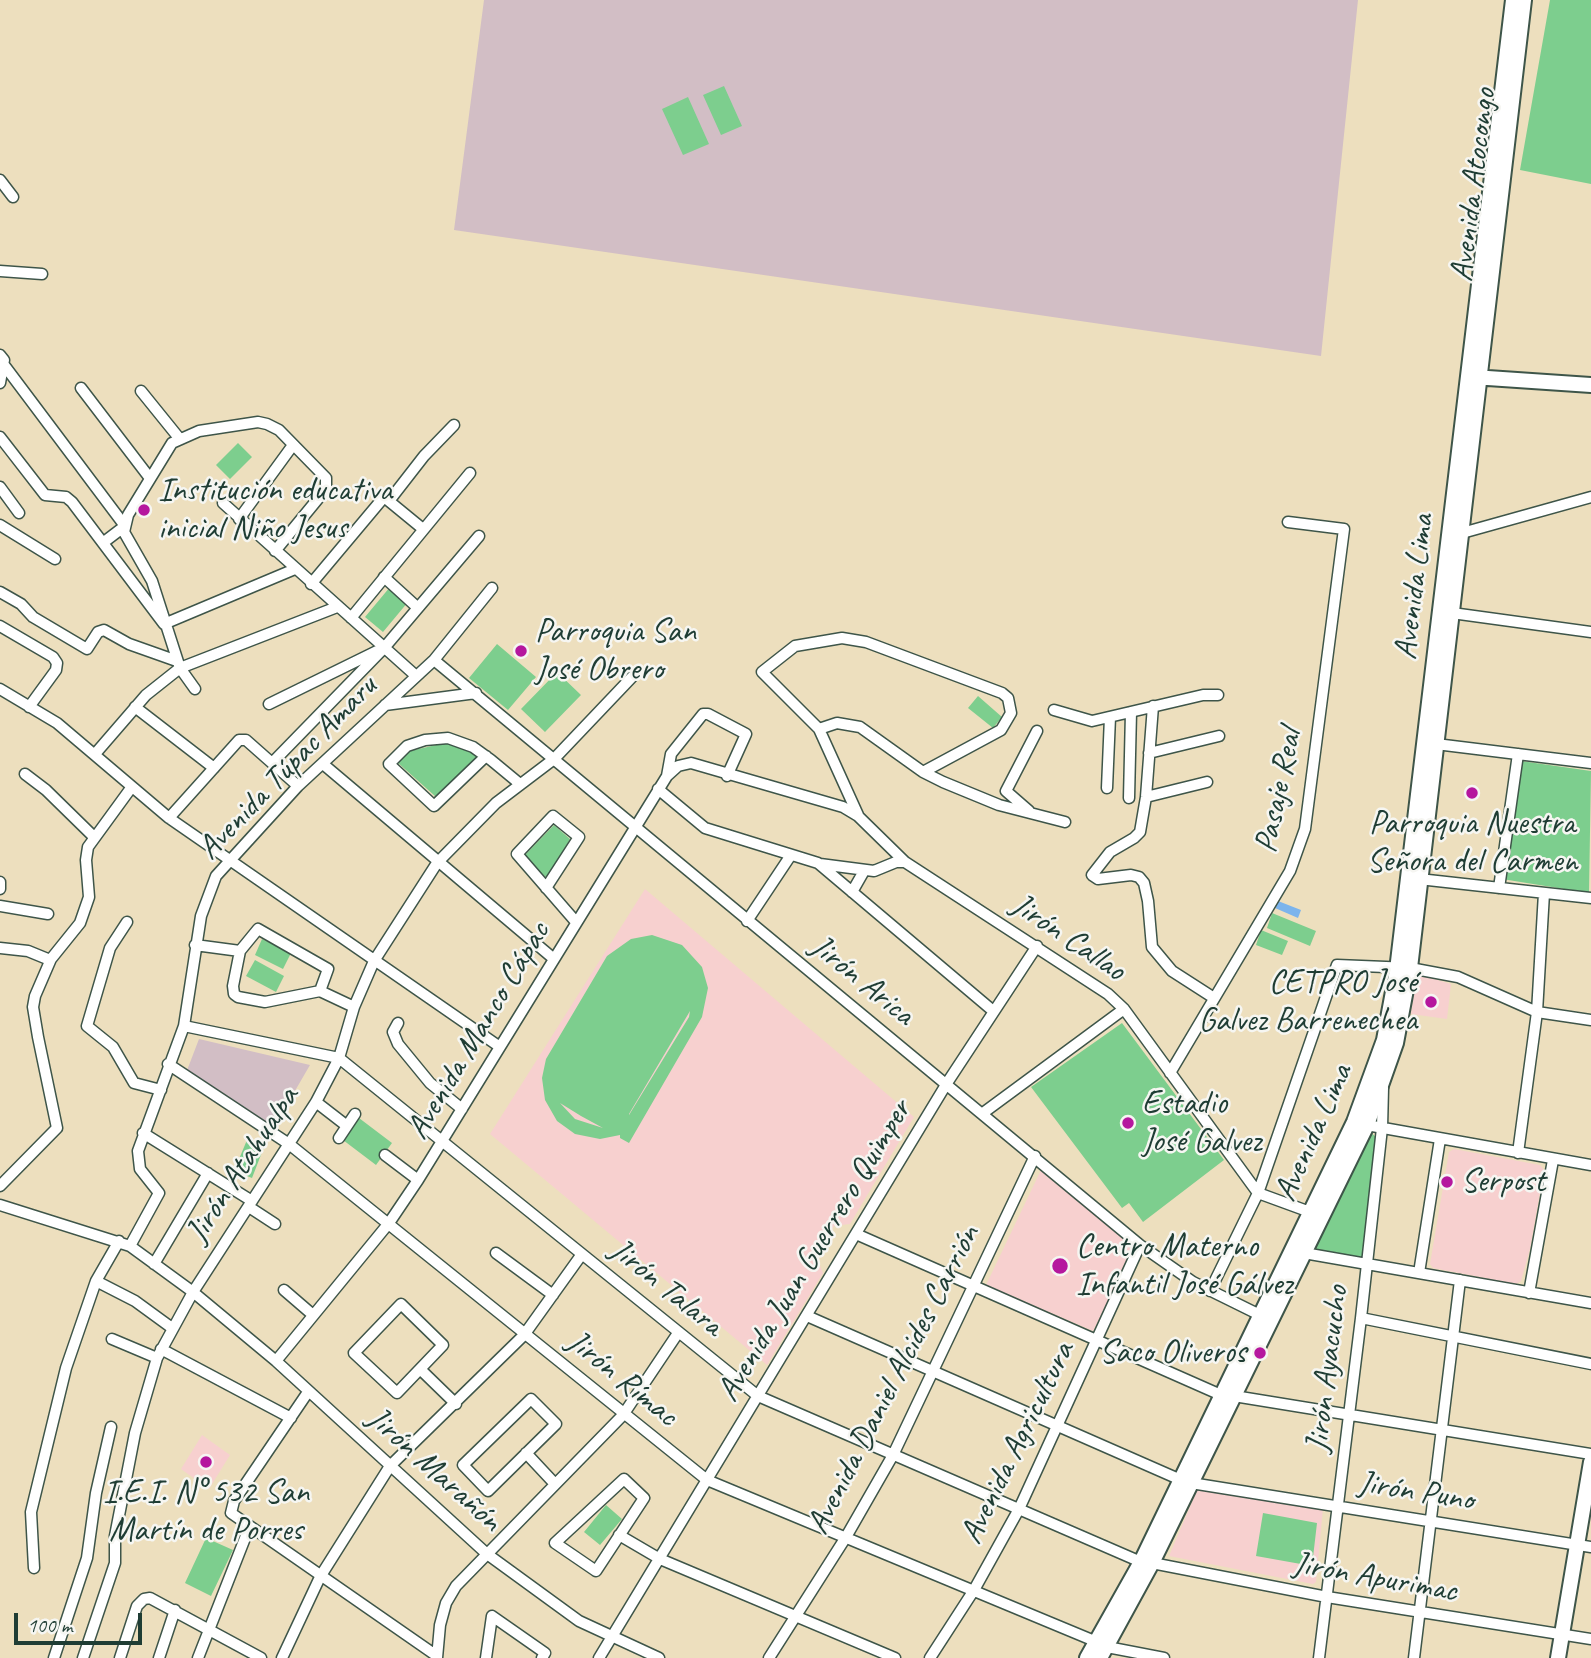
<!DOCTYPE html>
<meta charset="utf-8">
<style>
body{margin:0}
#map{position:relative;width:1591px;height:1658px;overflow:hidden;background:#eddfbe;font-family:Caveat,sans-serif}
canvas{display:block}
.scale{position:absolute;left:14px;top:1613px;width:128px;height:32px;box-sizing:border-box;border:4px solid #1f3d34;border-top:0;padding-left:9px;font-size:21px;line-height:24px;white-space:nowrap;color:#1f3d34;-webkit-text-stroke:5px #f6f6f2;paint-order:stroke}
</style>
<div id="map">
<canvas width="1591" height="1658"></canvas>
<div class="scale">100 m</div>
</div>
<script>
const ctx = document.querySelector('canvas').getContext('2d');
ctx.lineJoin = 'round';
function paint(path, color) {
  ctx.fillStyle = color;
  ctx.fill(path, 'evenodd');
}
function poly(rows) {
  const path = new Path2D();
  for (const r of rows) {
    path.moveTo(r[0], r[1]);
    for (let i = 2; i < r.length; i += 2) path.lineTo(r[i], r[i + 1]);
  }
  return path;
}
function strokePath(path, color, width, dash) {
  ctx.strokeStyle = color;
  ctx.lineWidth = width;
  ctx.lineCap = dash ? 'butt' : 'round';
  ctx.setLineDash(dash || []);
  ctx.stroke(path);
}
function drawText(font, color, halo, rows, align = 'center') {
  ctx.font = font + ' Caveat,sans-serif';
  ctx.lineWidth = 5;
  ctx.setLineDash([]);
  ctx.textBaseline = 'middle';
  ctx.strokeStyle = halo;
  ctx.fillStyle = color;
  for (const [text, x, y, turn = 0] of rows) {
    ctx.save();
    ctx.translate(x, y);
    ctx.rotate((+turn || 0) * Math.PI / 180);
    ctx.textAlign = isNaN(turn) ? turn : align;
    if (halo) ctx.strokeText(text, 0, 0);
    ctx.fillText(text, 0, 0);
    ctx.restore();
  }
}
paint(poly([
 [645,889,914,1117,850,1224,834,1226,816,1256,823,1273,767,1365,490,1134],
 [1421,975,1451,984,1447,1019,1411,1014,1416,978],
 [1454,1149,1540,1165,1544,1170,1530,1249,1521,1281,1516,1284,1433,1268,1430,1264,1449,1152],
 [1041,1170,1135,1247,1093,1331,986,1285],
 [202,1435,230,1455,209,1489,181,1469],
 [1198,1488,1323,1508,1316,1582,1313,1584,1169,1556]
]), '#f7d0cf');
paint(poly([
 [484,0,1358,0,1321,356,454,230],
 [199,1039,310,1065,274,1127,186,1073]
]), '#d2bec5');
paint(poly([
 [1550,0,1591,0,1591,184,1520,170],
 [724,86,742,126,721,135,703,95],
 [688,97,709,144,683,155,662,109],
 [238,443,252,457,230,479,216,465],
 [390,587,408,602,383,632,365,617],
 [497,644,536,677,508,710,469,678],
 [557,672,581,695,545,732,521,709],
 [978,696,1002,717,993,728,968,708],
 [449,742,472,750,482,759,436,797,397,762,410,751],
 [1521,761,1591,771,1589,893,1502,879],
 [554,825,570,839,548,879,523,857],
 [1272,913,1316,931,1310,946,1267,928],
 [1261,930,1288,941,1282,955,1256,945],
 [652,935,682,945,702,967,708,988,702,1017,629,1143,620,1138,620,1135,600,1139,575,1134,557,1121,545,1100,542,1078,546,1059,607,956,631,939],
 [690,1011,689,1017,629,1115,629,1114],
 [560,1103,581,1116,603,1128,575,1119],
 [262,939,291,953,283,969,255,955],
 [255,960,284,976,276,992,246,976],
 [1122,1023,1224,1160,1143,1222,1129,1203,1122,1208,1031,1087],
 [359,1118,392,1143,376,1165,343,1140],
 [1370,1132,1376,1137,1362,1258,1317,1251,1315,1246],
 [247,1140,264,1147,252,1178,234,1171],
 [606,1505,622,1519,600,1545,584,1532],
 [1263,1513,1317,1523,1312,1566,1256,1556],
 [206,1538,233,1550,211,1596,185,1583]
]), '#7dce8e');
paint(poly([
 [1278,901,1301,910,1298,918,1275,908]
]), '#7cb4ec');
const street = poly([
 [0,180,13,197],
 [0,271,42,274],
 [0,355,4,360,0,383],
 [4,365,125,526,104,542],
 [81,388,149,477],
 [141,391,179,438],
 [0,437,45,495,66,497,72,502,164,624,295,569],
 [0,487,19,513],
 [389,501,424,456,454,425],
 [223,503,415,675],
 [239,519,293,445],
 [0,525,55,559],
 [1462,533,1591,497],
 [384,577,418,608],
 [311,584,384,497,423,529],
 [0,592,21,604,33,617,87,649,98,632,104,630,129,644,177,661],
 [1452,613,1591,632],
 [351,618,470,473],
 [0,626,53,657,57,663,56,670,29,707],
 [434,660,1140,1245,1193,1282,1264,1317],
 [0,689,57,723,169,818,500,1047],
 [195,689,180,668,152,581,124,532,128,515,172,443,199,431,258,422,267,424,279,430,326,478,326,489,275,551],
 [269,704,377,651],
 [385,705,476,693],
 [1153,706,1146,797,1140,832,1134,838,1110,852,1092,875,1098,879,1131,875,1139,877,1144,883,1148,901,1152,947,1172,971,1214,998],
 [135,707,214,768],
 [1054,710,1092,721,1203,695,1218,695],
 [819,729,837,723,860,727,923,772,943,782,999,805,1065,822],
 [1436,744,1591,763],
 [1149,753,1219,736],
 [95,754,146,695,180,668,337,607],
 [486,756,434,806,389,764,407,746,425,740,448,738,473,747,491,760,520,784],
 [272,763,384,648,479,536],
 [323,764,554,959],
 [25,774,46,790,94,837],
 [667,776,678,766,691,763,843,807,858,816,905,862,1108,994,1124,1009,1258,1193,1310,1212],
 [1107,788,1110,717],
 [658,789,705,828,818,863,992,1010],
 [1146,797,1207,782],
 [1129,798,1131,712],
 [1029,811,1006,791,1037,731],
 [858,815,819,729,762,672,795,646,842,638,866,642,1002,693,1008,698,1011,713,1001,730,923,772],
 [169,818,239,740,246,740,298,786],
 [820,864,874,871,896,862,905,862],
 [1419,879,1591,898],
 [0,882,0,889],
 [546,888,579,837,553,816,517,854,576,922],
 [1499,888,1518,754],
 [852,892,864,871],
 [0,906,48,914],
 [747,921,791,855],
 [127,922,110,948,87,1026,113,1047,134,1083,161,1090],
 [195,945,240,951],
 [0,948,28,951,50,960],
 [320,991,328,969,258,929,240,951,233,986,234,994,238,997,265,1002,320,991,354,1007],
 [398,1023,393,1032,398,1044,430,1083,462,1109],
 [184,1026,339,1058,758,1396,1141,1562],
 [168,1064,289,1144,707,1480,1097,1642],
 [1170,1073,1290,871,1305,829,1344,529,1288,522],
 [316,1102,347,1126],
 [983,1113,1124,1009],
 [1361,1124,1591,1165],
 [143,1133,252,1201],
 [339,1138,355,1114],
 [1518,1153,1537,1012,1544,893],
 [385,1155,418,1180],
 [0,1186,57,1128,38,1037,33,1007,35,996,51,959,80,923,89,897,86,860,88,847,131,788],
 [0,1205,130,1246,193,1292,276,1361,487,1554,579,1621,659,1658],
 [249,1207,275,1224],
 [856,1234,1221,1395],
 [130,1246,159,1193,140,1169,138,1151,184,1026,201,916,216,876,298,786,434,660,492,588],
 [496,1253,553,1295],
 [1304,1253,1591,1303],
 [154,1264,208,1173],
 [1419,1273,1440,1139],
 [96,1281,135,1301,172,1328],
 [284,1290,313,1315],
 [1210,1291,1258,1193,1337,965,1410,968,1458,977,1537,1012,1591,1020],
 [1529,1293,1553,1160],
 [401,1304,443,1345,397,1393,354,1353,401,1304],
 [807,1316,1181,1480],
 [1361,1318,1591,1364],
 [112,1339,157,1358],
 [161,1349,291,1418],
 [276,1361,389,1223,418,1180,667,776,671,754,703,714,708,714,746,734,727,776],
 [420,1369,456,1404],
 [308,1392,234,1501,231,1513,437,1656],
 [1234,1396,1591,1454],
 [531,1399,556,1424,488,1491,463,1465,531,1399],
 [526,1453,555,1484],
 [624,1479,644,1498,596,1571,555,1543,624,1479],
 [1191,1483,1591,1547],
 [619,1535,660,1559,895,1658],
 [1152,1563,1327,1597,1591,1639],
 [34,1568,31,1512,66,1368,96,1281,119,1241],
 [1107,1647,1164,1658],
 [54,1658,87,1558,96,1493,111,1427],
 [83,1658,115,1563,115,1536,135,1433,157,1358,193,1292,316,1102,339,1058,354,1007,374,961,437,863,496,803,554,759,632,677],
 [120,1658,137,1606,144,1599,150,1598,261,1658],
 [159,1658,175,1610],
 [198,1658,249,1528],
 [282,1658,320,1577,390,1466,524,1335,582,1254],
 [437,1658,440,1625,446,1603,456,1586,623,1415,678,1333],
 [486,1658,492,1616,545,1653,542,1658],
 [599,1658,947,1083,1037,946],
 [769,1658,846,1537,893,1455,1035,1156],
 [930,1658,974,1590,1019,1509,1140,1245],
 [1319,1658,1361,1318,1382,1128,1383,1088],
 [1414,1658,1460,1280]
]);
const secondary = poly([
 [1473,377,1591,385],
 [1087,1658,1141,1562,1354,1122,1384,1040,1397,970,1513,0],
 [1100,1658,1152,1563,1367,1125,1396,1043,1410,968,1524,0],
 [1558,1658,1591,1462]
]);
strokePath(street, '#3e5549', 13);
strokePath(secondary, '#3e5549', 18);
strokePath(street, '#fff', 10);
strokePath(secondary, '#fff', 14);
for (const [x, y, r, color] of [
 [144,510,7,"#b5179e"],
 [521,651,7,"#b5179e"],
 [1472,793,7,"#b5179e"],
 [1431,1002,7,"#b5179e"],
 [1128,1123,7,"#b5179e"],
 [1447,1182,7,"#b5179e"],
 [1060,1266,9,"#b5179e"],
 [1260,1353,7,"#b5179e"],
 [206,1462,7,"#b5179e"]
]) {
  const dot = new Path2D();
  dot.arc(x, y, r, 0, 2 * Math.PI);
  ctx.fillStyle = color;
  ctx.fill(dot);
  strokePath(dot, '#f6f6f2', 2.5);
}
drawText('33px', '#1f3d34', '#f6f6f2', [
 ["Avenida Atocongo",1474,185,-83],
 ["Avenida Lima",1415,587,-83],
 ["Avenida Túpac Amaru",288,768,-46],
 ["Pasaje Real",1279,791,-78],
 ["Jirón Callao",1068,938,34],
 ["Jirón Arica",862,981,39],
 ["Avenida Manco Cápac",479,1031,-59],
 ["Avenida Lima",1314,1133,-66],
 ["Jirón Atahualpa",243,1165,-57],
 ["Avenida Juan Guerrero Quimper",815,1251,-59],
 ["Jirón Talara",666,1288,39],
 ["Jirón Ayacucho",1328,1369,-83],
 ["Jirón Rímac",622,1379,39],
 ["Avenida Daniel Alcides Carrión",894,1380,-63],
 ["Avenida Agricultura",1018,1443,-64],
 ["Jirón Marañón",434,1470,42],
 ["Jirón Puno",1416,1492,9],
 ["Jirón Apurimac",1375,1578,10]
]);
drawText('33px', '#1f3d34', '#f6f6f2', [
 ["Institución educativa",158,491],
 ["inicial Niño Jesus",158,529],
 ["Parroquia San",535,632],
 ["José Obrero",535,670],
 ["Parroquia Nuestra",1472,824,"center"],
 ["Señora del Carmen",1472,862,"center"],
 ["CETPRO José",1417,983,"right"],
 ["Galvez Barrenechea",1417,1021,"right"],
 ["Estadio",1142,1104],
 ["José Galvez",1142,1142],
 ["Serpost",1461,1182],
 ["Centro Materno",1076,1247],
 ["Infantil José Gálvez",1076,1285],
 ["Saco Oliveros",1246,1353,"right"],
 ["I.E.I. N° 532 San",206,1493,"center"],
 ["Martín de Porres",206,1531,"center"]
], 'left');
</script>
